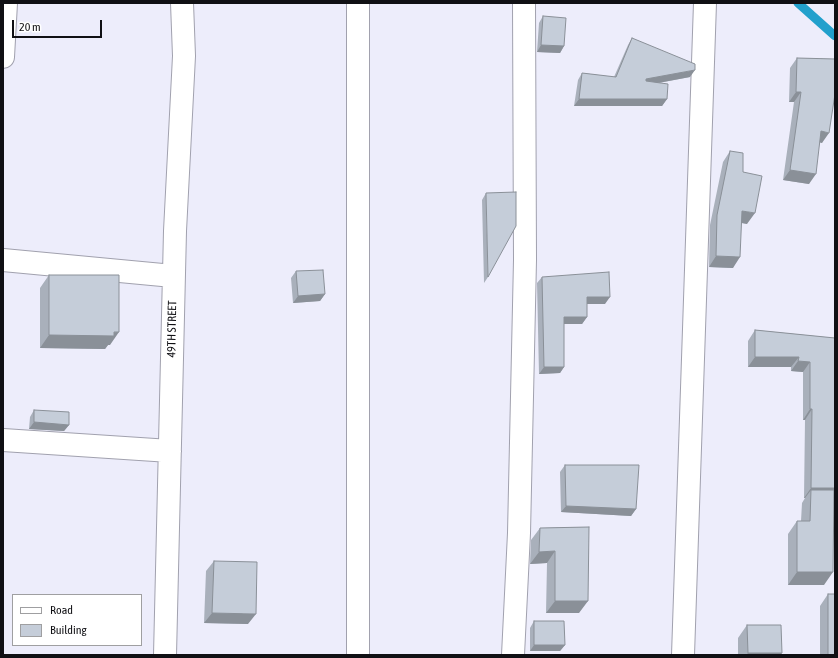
<!DOCTYPE html>
<style>
body{margin:0}
#map{position:relative;width:838px;height:658px;overflow:hidden;background:#ededfb;font-family:"Asap Condensed",sans-serif}
canvas{display:block}
.frame{position:absolute;inset:0;border:4px solid #101014;pointer-events:none}
.legend{position:absolute;left:12px;top:594px;width:130px;height:52px;box-sizing:border-box;background:#fff;border:1px solid #9f9fa1;margin:0;padding:5px 7px;list-style:none;font-size:12px;color:#101014}
.legend li{display:flex;align-items:center;gap:8px;height:20px}
.legend b{width:20px;border:1px solid #9f9fa1}
.scale{position:absolute;left:12px;top:20px;width:90px;height:18px;box-sizing:border-box;border:2px solid #101014;border-top:0;padding-left:5px;font-size:12px;line-height:14px;white-space:nowrap;color:#101014;-webkit-text-stroke:3px #fff;paint-order:stroke}
</style>
<div id="map">
<canvas width="838" height="658"></canvas>
<div class="frame"></div>
<ul class="legend">
<li><b style="height:5px;background:#fff"></b>Road</li>
<li><b style="height:11px;background:#c5cdd9"></b>Building</li>
</ul>
<div class="scale">20 m</div>
</div>
<script>
const ctx = document.querySelector('canvas').getContext('2d');
ctx.lineJoin = 'round';
function poly(rows) {
  const path = new Path2D();
  for (const r of rows) {
    path.moveTo(r[0], r[1]);
    for (let i = 2; i < r.length; i += 2) path.lineTo(r[i], r[i + 1]);
  }
  return path;
}
function strokePath(path, color, width, dash) {
  ctx.strokeStyle = color;
  ctx.lineWidth = width;
  ctx.lineCap = dash ? 'butt' : 'round';
  ctx.setLineDash(dash || []);
  ctx.stroke(path);
}
function paint(path, color) {
  ctx.fillStyle = color;
  ctx.fill(path, 'evenodd');
}
function drawText(font, color, halo, rows, align = 'center') {
  ctx.font = font + ' "Asap Condensed",sans-serif';
  ctx.lineWidth = 3;
  ctx.setLineDash([]);
  ctx.textBaseline = 'middle';
  ctx.strokeStyle = halo;
  ctx.fillStyle = color;
  for (const [text, x, y, turn = 0] of rows) {
    ctx.save();
    ctx.translate(x, y);
    ctx.rotate((+turn || 0) * Math.PI / 180);
    ctx.textAlign = isNaN(turn) ? turn : align;
    if (halo) ctx.strokeText(text, 0, 0);
    ctx.fillText(text, 0, 0);
    ctx.restore();
  }
}
strokePath(poly([
 [798,3,835,36]
]), '#22a0cc', 9);
const minor = poly([
 [358,3,358,655],
 [3,57,6,3],
 [3,260,173,276],
 [3,440,170,451],
 [165,655,175,231,184,56,182,3],
 [513,655,519,533,525,260,524,3],
 [683,655,705,3]
]);
strokePath(minor, '#a1a1ae', 24);
strokePath(minor, '#fff', 22);
paint(poly([
 [543,16,564,46,560,53,537,52,539,23],
 [632,38,690,77,658,83,667,99,662,106,574,106,578,80,582,73,614,77,628,45],
 [797,58,835,59,835,100,833,102,822,143,820,142,809,184,783,180,794,102,789,102,790,68],
 [730,151,743,172,747,224,741,223,733,268,709,267,710,225,723,162],
 [486,193,488,277,484,283,482,200],
 [296,271,325,294,320,301,293,303,291,278],
 [49,275,110,345,108,345,105,349,40,348,40,288],
 [542,277,605,304,587,304,587,317,582,324,564,324,564,367,560,373,539,374,537,283],
 [755,330,835,338,835,498,834,498,824,585,788,585,788,534,797,521,801,521,802,503,805,498,804,498,805,420,803,420,803,372,791,371,791,367,748,367,748,341],
 [34,410,69,425,64,431,29,429,30,417],
 [565,465,636,509,631,516,561,512,560,472],
 [589,527,579,613,546,613,547,563,530,564,531,540,540,528],
 [214,561,248,624,204,623,206,571],
 [828,594,835,655,820,655,820,606],
 [534,621,565,645,560,651,530,651,530,628],
 [747,625,782,653,780,655,738,655,738,638]
]), '#a9b0bb');
paint(poly([
 [541,45,564,46,560,53,537,52],
 [695,70,690,77,642,86,646,79],
 [796,92,801,92,794,102,789,102],
 [579,99,667,99,662,106,574,106],
 [821,131,829,133,822,143,814,141],
 [790,170,816,174,809,184,783,180],
 [742,211,755,213,747,224,734,221],
 [716,256,740,257,733,268,709,267],
 [325,294,320,301,293,303,298,296],
 [587,297,610,297,605,304,582,304],
 [564,317,587,317,582,324,560,324],
 [119,332,110,345,108,345,105,349,40,348,49,335],
 [755,357,799,357,791,367,748,367],
 [798,361,810,362,803,372,791,371],
 [544,367,564,367,560,373,539,374],
 [810,409,812,409,805,420,803,420],
 [34,422,69,425,64,431,29,429],
 [811,488,835,488,835,498,811,498,811,490,805,498,804,498],
 [566,506,636,509,631,516,561,512],
 [555,551,547,563,530,564,539,552],
 [797,572,833,572,824,585,788,585],
 [555,601,588,601,579,613,546,613],
 [212,613,256,614,248,624,204,623],
 [534,645,565,645,560,651,530,651],
 [748,653,782,653,780,655,746,655]
]), '#8a9098');
const building = poly([
 [543,16,566,18,564,46,541,45,543,16],
 [632,38,695,64,695,70,646,79,646,81,668,84,667,99,579,99,582,73,616,77,632,38],
 [797,58,835,59,835,94,829,133,821,131,816,174,790,170,801,92,796,92,797,58],
 [730,151,743,153,743,172,762,176,755,213,742,211,740,257,716,256,717,215,730,151],
 [516,192,516,226,488,277,486,193,516,192],
 [323,270,325,294,298,296,296,271,323,270],
 [609,272,610,297,587,297,587,317,564,317,564,367,544,367,542,277,609,272],
 [49,275,119,275,119,332,114,332,114,336,49,335,49,275],
 [755,330,835,338,835,488,811,488,812,409,810,409,810,362,798,361,799,357,755,357,755,330],
 [34,410,69,412,69,425,34,422,34,410],
 [565,465,639,465,636,509,566,506,565,465],
 [811,490,834,490,833,572,797,572,797,521,810,521,811,490],
 [589,527,588,601,555,601,555,551,539,552,540,528,589,527],
 [214,561,257,562,256,614,212,613,214,561],
 [828,594,835,594,835,655,828,655,828,594],
 [534,621,564,621,565,645,534,645,534,621],
 [747,625,781,625,782,653,748,653,747,625]
]);
paint(building, '#c5cdd9');
strokePath(building, '#8a9098', 1);
drawText('12px', '#101014', '#fff', [
 ["49TH STREET",172,329,-89]
]);
</script>
